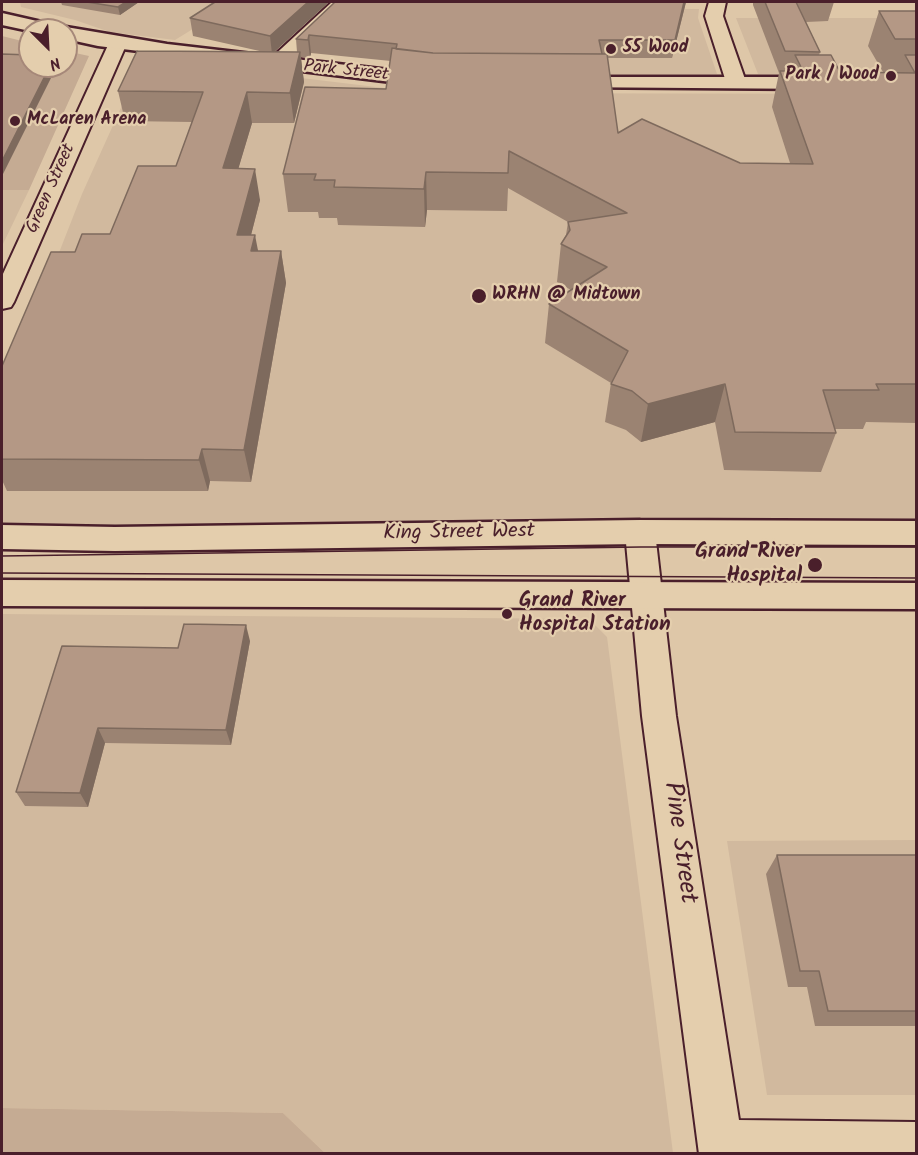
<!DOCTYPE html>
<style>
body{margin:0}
#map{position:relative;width:918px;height:1155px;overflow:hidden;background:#dec7a8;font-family:Kalam,sans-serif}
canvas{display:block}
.frame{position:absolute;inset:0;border:3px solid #4a1f2b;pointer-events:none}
.north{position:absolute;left:18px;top:18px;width:60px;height:60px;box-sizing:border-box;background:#e4cead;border:2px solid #a68879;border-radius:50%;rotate:156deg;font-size:16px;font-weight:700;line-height:24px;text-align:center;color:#4a1f2b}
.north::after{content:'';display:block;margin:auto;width:21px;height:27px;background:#4a1f2b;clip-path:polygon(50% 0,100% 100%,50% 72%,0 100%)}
</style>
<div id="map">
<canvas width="918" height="1155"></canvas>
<div class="frame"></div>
<div class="north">N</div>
</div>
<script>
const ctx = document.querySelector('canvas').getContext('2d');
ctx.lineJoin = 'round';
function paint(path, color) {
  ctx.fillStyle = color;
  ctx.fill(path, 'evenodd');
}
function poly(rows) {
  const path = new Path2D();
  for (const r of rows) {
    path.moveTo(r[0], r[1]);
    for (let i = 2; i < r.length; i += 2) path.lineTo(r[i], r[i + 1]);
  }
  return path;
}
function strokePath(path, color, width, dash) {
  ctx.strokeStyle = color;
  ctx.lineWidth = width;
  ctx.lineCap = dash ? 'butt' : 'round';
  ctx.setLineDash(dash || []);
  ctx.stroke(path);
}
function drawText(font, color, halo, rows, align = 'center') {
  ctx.font = font + ' Kalam,sans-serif';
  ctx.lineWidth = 4.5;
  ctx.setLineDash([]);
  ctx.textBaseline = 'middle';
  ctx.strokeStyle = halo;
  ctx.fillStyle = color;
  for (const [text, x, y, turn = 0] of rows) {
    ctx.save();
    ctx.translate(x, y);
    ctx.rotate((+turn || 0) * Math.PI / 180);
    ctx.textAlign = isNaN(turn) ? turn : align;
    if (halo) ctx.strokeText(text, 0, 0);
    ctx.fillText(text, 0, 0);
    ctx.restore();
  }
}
paint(poly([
 [20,2,229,2,235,3,175,40,110,32,75,20,21,7],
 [484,8,699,9,698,18,717,74,483,74],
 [736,18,916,18,916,74,758,74],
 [143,59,426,93,916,94,916,539,586,538,314,526,2,525,2,398,82,194],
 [2,190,29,190,2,246],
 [2,614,589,619,607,637,673,1153,325,1153,283,1113,2,1108],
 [916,840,916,1095,767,1095,727,841]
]), '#d1b99e');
paint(poly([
 [2,36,30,43,30,66,66,66,66,51,89,56,29,190,2,190],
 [2,1108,283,1113,325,1153,2,1153]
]), '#c5ab93');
const street = poly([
 [332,2,351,2,283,68,269,68,267,64,269,60,332,2],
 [709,2,726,2,723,16,746,82,743,86,736,88,729,86,726,82,705,16,709,2],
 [118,37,125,39,127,43,14,302,11,307,2,309,2,276,109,43,111,39,118,37],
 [640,521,651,524,655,532,676,716,739,1120,916,1122,916,1154,699,1154,642,716,625,532,629,524,640,521]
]);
const secondary = poly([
 [2,13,59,26,61,29,66,27,167,44,432,75,439,77,442,81,439,85,432,87,98,46,66,39,66,30,30,31,2,25,2,13],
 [567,77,822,77,829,79,832,83,829,87,822,89,560,87,557,83,560,79,567,77],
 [640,520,916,521,916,545,640,544,115,551,2,549,2,525,115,527,640,520],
 [2,580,916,583,916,609,2,606,2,580]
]);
strokePath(street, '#4a1f2b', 4);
strokePath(secondary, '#4a1f2b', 5);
paint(street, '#e4cead');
paint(secondary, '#e4cead');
strokePath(poly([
 [2,556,641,547,916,547],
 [2,573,916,578]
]), '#4a1f2b', 1.5);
paint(poly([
 [61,2,139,2,120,15,62,5],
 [329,2,274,52,297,52,296,39,335,2,686,2,672,58,607,58,618,133,740,163,790,163,772,107,779,73,753,5,753,2,834,2,828,21,806,22,820,52,819,55,840,72,883,72,868,46,879,11,916,11,916,423,866,422,863,429,834,429,836,433,821,472,724,470,715,422,641,442,626,430,605,422,611,383,545,343,549,304,571,290,557,282,561,244,566,235,568,222,508,188,507,211,427,210,425,227,338,225,337,218,319,218,318,212,288,212,283,174,386,89,391,61,311,53,310,58,301,57,304,82,294,123,252,123,238,169,260,200,251,235,258,251,281,251,286,283,251,482,210,481,208,491,7,491,2,480,2,366,75,252,110,234,176,166,192,122,125,121,118,91,264,52,193,36,190,18],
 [250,641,231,745,105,743,88,807,25,806,16,792,178,648],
 [777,855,916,855,916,1026,815,1026,807,987,788,987,766,874]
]), '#9b8372');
paint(poly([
 [126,2,139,2,120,15,118,7],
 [308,2,329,2,272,54,270,36],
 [684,2,686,2,672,58,675,40],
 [309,35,311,53,310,58,308,40],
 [300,52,304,82,294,123,290,93],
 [50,66,57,66,2,176,2,161],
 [247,92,252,123,229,200,223,168],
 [255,169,260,200,243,266,237,235],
 [426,172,427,210,425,227,424,189],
 [255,235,261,266,251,251],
 [281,251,286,283,251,482,244,450],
 [725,384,715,422,641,442,648,404],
 [202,449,210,481,208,491,199,460],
 [246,625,250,641,231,745,226,730],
 [98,728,105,743,88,807,80,793]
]), '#7e6a5d');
const building = poly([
 [87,2,126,2,118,7,87,2],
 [215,2,308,2,270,36,190,18,215,2],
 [335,2,684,2,675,40,599,40,602,54,433,53,396,49,397,44,309,35,308,40,296,39,335,2],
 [765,2,796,2,820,52,785,51,765,2],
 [879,11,916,11,916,39,895,39,879,11],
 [392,48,433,53,607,54,618,133,642,119,740,163,813,164,780,71,803,71,795,55,831,55,840,72,915,73,905,55,916,55,916,384,876,384,879,390,823,390,836,433,735,432,725,384,648,404,632,391,611,384,628,351,549,304,607,267,561,244,570,230,568,222,627,213,509,151,508,173,426,172,424,189,334,187,335,180,314,180,316,174,283,174,305,87,386,89,392,48],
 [137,51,300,52,290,93,247,92,223,168,255,169,237,235,255,235,251,251,281,251,244,450,202,449,199,460,2,459,2,366,51,252,75,252,82,234,110,234,138,166,176,166,203,92,118,91,137,51],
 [2,54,30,55,30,66,50,66,2,161,2,54],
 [184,624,246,625,226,730,98,728,80,793,16,792,62,646,178,648,184,624],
 [777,855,916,855,916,1011,828,1011,819,971,800,971,777,855]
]);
paint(building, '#b49885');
strokePath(building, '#7e6a5d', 1.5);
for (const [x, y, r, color] of [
 [611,49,6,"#4a1f2b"],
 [891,76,6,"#4a1f2b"],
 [15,121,6,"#4a1f2b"],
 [479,296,8,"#4a1f2b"],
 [815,565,8,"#4a1f2b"],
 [507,614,6,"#4a1f2b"]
]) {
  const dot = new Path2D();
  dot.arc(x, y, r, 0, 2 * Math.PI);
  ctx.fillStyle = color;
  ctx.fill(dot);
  strokePath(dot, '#e4cead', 2);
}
drawText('bold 18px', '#4a1f2b', '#e4cead', [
 ["55 Wood",623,49],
 ["Park / Wood",879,76,"right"],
 ["McLaren Arena",27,121],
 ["WRHN @ Midtown",492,296]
], 'left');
drawText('18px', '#4a1f2b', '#e4cead', [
 ["Park Street",346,72,6],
 ["Green Street",52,189,-66]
]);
drawText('21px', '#4a1f2b', '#e4cead', [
 ["King Street West",459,534,-1]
]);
drawText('bold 21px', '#4a1f2b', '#e4cead', [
 ["Grand River",802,553],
 ["Hospital",802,577],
 ["Grand River",519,602,"left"],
 ["Hospital Station",519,626,"left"]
], 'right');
drawText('26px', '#4a1f2b', '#e4cead', [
 ["Pine Street",678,843,82]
]);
</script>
